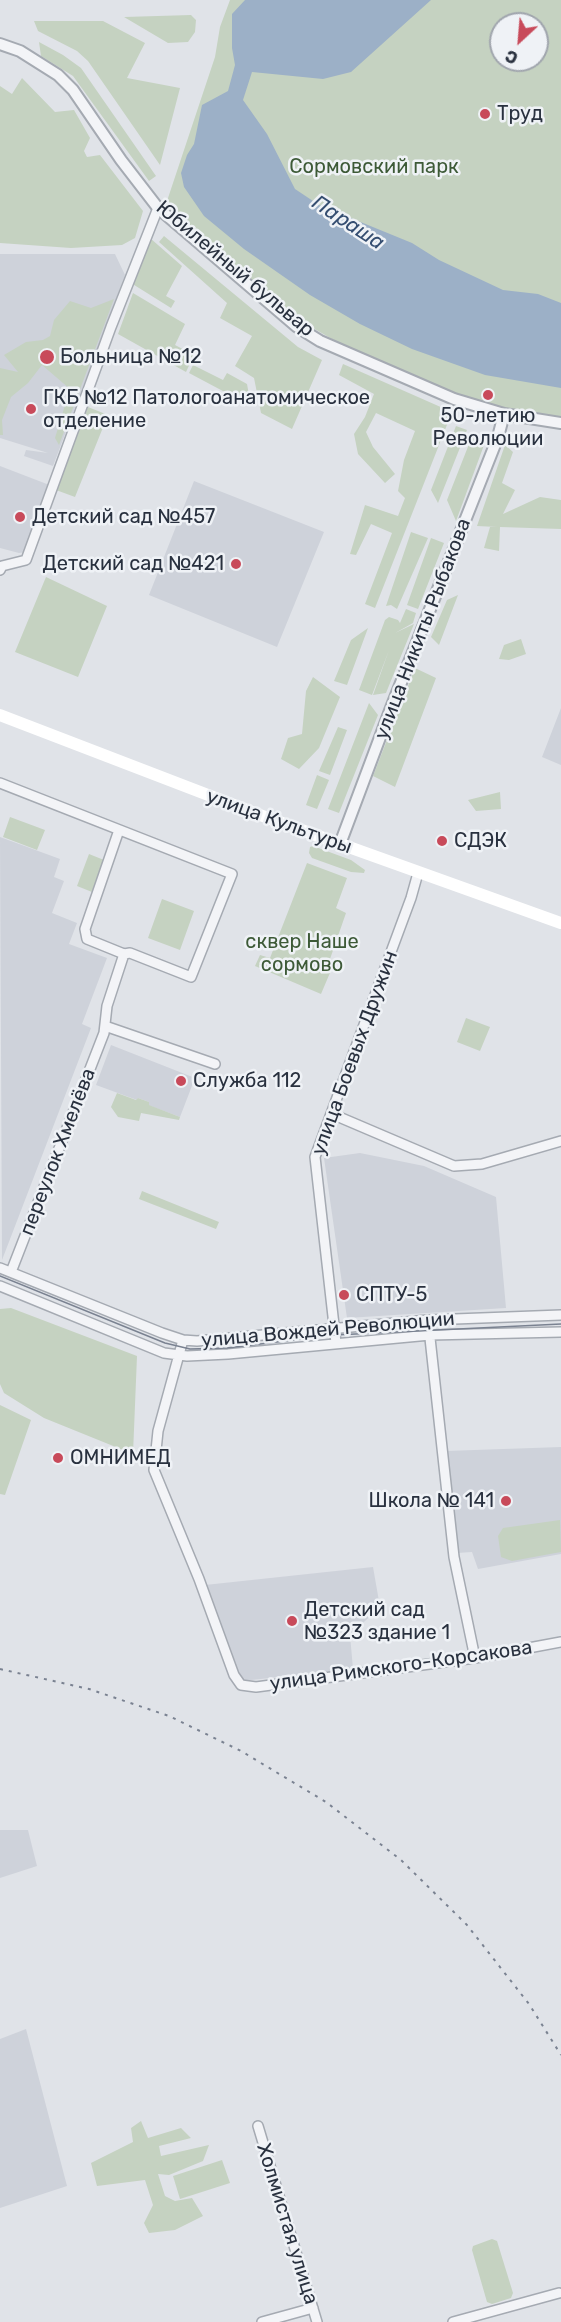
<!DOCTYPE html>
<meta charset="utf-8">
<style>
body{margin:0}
#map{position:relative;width:561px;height:2322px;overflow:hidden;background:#e0e3e8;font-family:Rubik,sans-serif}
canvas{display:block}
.north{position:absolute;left:489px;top:12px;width:60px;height:60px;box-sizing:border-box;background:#eff2f6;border:2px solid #a0a5ad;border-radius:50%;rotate:206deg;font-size:16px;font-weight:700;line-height:24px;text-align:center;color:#29313f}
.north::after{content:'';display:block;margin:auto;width:21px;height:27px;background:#c84a5a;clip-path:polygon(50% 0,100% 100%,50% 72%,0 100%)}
</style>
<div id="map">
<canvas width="561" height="2322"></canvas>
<div class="north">С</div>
</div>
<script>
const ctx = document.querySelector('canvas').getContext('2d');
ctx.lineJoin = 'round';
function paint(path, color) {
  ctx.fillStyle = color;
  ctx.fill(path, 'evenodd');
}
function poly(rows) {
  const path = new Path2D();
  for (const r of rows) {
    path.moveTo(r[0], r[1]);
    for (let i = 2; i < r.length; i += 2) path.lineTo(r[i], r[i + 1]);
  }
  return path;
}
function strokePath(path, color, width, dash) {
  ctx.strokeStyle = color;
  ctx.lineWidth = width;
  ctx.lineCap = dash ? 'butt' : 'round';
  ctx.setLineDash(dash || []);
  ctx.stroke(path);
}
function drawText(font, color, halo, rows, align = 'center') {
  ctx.font = font + ' Rubik,sans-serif';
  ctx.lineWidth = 5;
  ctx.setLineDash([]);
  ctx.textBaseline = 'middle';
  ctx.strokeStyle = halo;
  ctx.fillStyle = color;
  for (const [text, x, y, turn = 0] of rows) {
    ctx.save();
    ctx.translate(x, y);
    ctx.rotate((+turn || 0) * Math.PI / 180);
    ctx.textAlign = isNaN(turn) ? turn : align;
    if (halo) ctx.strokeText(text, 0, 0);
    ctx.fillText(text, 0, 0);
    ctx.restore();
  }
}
paint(poly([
 [0,254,115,254,125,275,53,466,24,456,26,450,48,453,0,438],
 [0,466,52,486,26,552,19,553,0,548],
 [194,481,324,532,277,647,149,595],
 [561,708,561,765,542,757],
 [0,837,60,859,54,877,64,881,52,913,77,923,69,944,107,958,82,1024,91,1028,2,1260],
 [111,1045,195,1078,180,1117,148,1105,149,1102,138,1098,137,1100,96,1085],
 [360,1153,424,1166,496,1197,506,1308,347,1318,324,1158],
 [561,1447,561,1554,478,1569,472,1552,457,1553,446,1451],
 [373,1567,380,1607,350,1635,353,1669,242,1681,205,1585],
 [0,1830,28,1830,37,1866,0,1878],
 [26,2029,67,2186,0,2208,0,2039]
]), '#ced2da');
paint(poly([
 [230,0,561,0,561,417,523,412,477,402,339,343,292,316,177,220,165,207,215,57,220,27],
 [501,24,537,24,537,60,501,60],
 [191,15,196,20,195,32,188,42,168,43,124,17],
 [34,21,103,21,145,43,127,78,180,88,160,165,88,61,77,51,38,31],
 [39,42,63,55,81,68,156,176,149,181,73,76,41,56],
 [22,78,55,112,74,110,90,138,84,151,87,157,100,155,143,211,135,238,122,245,71,248,0,243,0,86,12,94],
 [164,236,298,347,322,360,292,429,261,413,254,378,235,366,252,336,220,318,227,303,159,242],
 [150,238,182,266,166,296,175,301,171,308,131,283],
 [133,293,185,324,175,345,194,355,186,372,118,334],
 [114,299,59,445,55,438,70,389,42,365,28,383,11,397,2,420,3,435,0,435,0,368,18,372,4,355,26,342,43,340,50,336,54,320,70,301,91,308],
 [343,364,452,412,375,608,365,604,392,533,371,524,356,555,350,554,365,505,398,516,405,498,398,491,404,460,415,431,376,413,366,432,373,447,395,474,385,483,358,454,354,434,365,417,374,394,339,375],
 [193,365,223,380,227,373,247,384,251,406,189,373],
 [88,407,108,415,75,497,56,490],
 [456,426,467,430,438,503,431,490],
 [473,434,487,437,456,521,447,500],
 [505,445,513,452,502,483,515,490,503,514,540,497,561,500,561,529,500,527,499,551,484,548,490,527,497,527,477,526],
 [411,532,428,538,397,609,391,605,386,606],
 [431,538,444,543,418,609,407,605],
 [46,577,107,606,78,677,15,652],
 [458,595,439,645,431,637,447,600],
 [406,609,416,613,413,623,395,633,414,624,386,693,373,695,389,650,372,695,359,690,385,620,389,617,398,620,400,623],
 [368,628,347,685,334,681,351,640],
 [521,639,526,654,509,660,499,659,504,645],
 [415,668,436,678,395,787,373,776],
 [313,677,340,697,319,748,299,769,281,759,288,738,302,734,306,691],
 [369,703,378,715,339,813,328,809],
 [338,727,347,730,330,775,319,771],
 [317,775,329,780,317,809,306,805],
 [500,792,501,809,476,811,468,800],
 [10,817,45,830,37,850,3,837],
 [313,846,351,860,365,870,364,873,351,872,312,858,309,853,310,847],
 [89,854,104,860,92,892,77,886],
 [307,863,347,878,336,908,346,913,330,959,335,961,321,994,255,966,260,955,270,958],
 [162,899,194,911,180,950,148,938],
 [466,1018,490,1027,480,1051,457,1042],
 [117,1093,136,1100,138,1098,149,1102,149,1105,180,1117,179,1120,141,1113,139,1121,118,1117,111,1107],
 [142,1191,219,1222,216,1229,139,1199],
 [11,1308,137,1356,133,1454,44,1418,4,1393,0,1384,0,1309],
 [0,1405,31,1420,5,1495,0,1494],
 [560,1520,561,1552,512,1561,501,1557,498,1536,503,1528],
 [141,2121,148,2138,181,2128,191,2138,159,2146,161,2156,209,2145,203,2161,169,2175,158,2174,165,2196,175,2201,192,2198,203,2216,175,2230,149,2233,144,2223,153,2205,145,2180,97,2186,91,2163,133,2142,131,2128],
 [222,2160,230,2183,180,2199,173,2176],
 [492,2239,497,2241,513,2293,511,2298,492,2304,487,2302,472,2250,473,2246]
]), '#c5d2c1');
paint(poly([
 [245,0,431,0,351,72,323,79,252,72,243,100,267,134,295,189,319,205,412,243,439,260,503,290,538,294,561,303,561,388,485,375,412,349,360,324,310,295,244,249,204,216,184,187,181,173,187,155,194,144,202,105,228,91,235,65,232,48,232,14]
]), '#9cb0c7');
const minor = poly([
 [0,570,2,566,26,560,111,327,158,208],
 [0,783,232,874,191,977,130,953,124,954,107,1006,104,1033,11,1272],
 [119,830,85,929,87,939,124,954],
 [105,1026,215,1064],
 [332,1114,454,1166,482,1164,561,1141],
 [0,1268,162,1333,183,1340,197,1341,428,1320,561,1315],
 [0,1286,164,1353,187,1356,228,1354,430,1335,561,1332],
 [428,1320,454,1557,475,1658],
 [183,1340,158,1431,154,1470,199,1579,234,1675,241,1685,256,1687,475,1658,561,1642],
 [336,1343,315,1157,411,898,418,873],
 [258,2126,317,2322],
 [262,2322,313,2308],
 [453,2322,559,2293]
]);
const tertiary = poly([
 [0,44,20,51,58,75,73,90,121,160,158,208,296,326,320,341,454,399,504,414,561,423],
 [340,844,391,708,498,437,504,414]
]);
strokePath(minor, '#a5aab2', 12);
strokePath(tertiary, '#a5aab2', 14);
strokePath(minor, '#f3f4f7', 9);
strokePath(tertiary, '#f3f4f7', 10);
strokePath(poly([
 [0,715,268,818,561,923]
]), '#fff', 12);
strokePath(poly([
 [0,1276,165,1343,190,1349,227,1348,335,1335,561,1324]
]), '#7a8291', 1.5);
strokePath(poly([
 [0,1669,89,1689,169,1716,241,1751,326,1802,401,1860,467,1925,529,2004,561,2055]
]), '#7a8291', 2, [3, 6]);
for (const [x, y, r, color] of [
 [485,114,6,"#c84a5a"],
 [47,357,8,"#c84a5a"],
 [488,395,6,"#c84a5a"],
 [31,409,6,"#c84a5a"],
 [20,517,6,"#c84a5a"],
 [236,564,6,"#c84a5a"],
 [442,841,6,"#c84a5a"],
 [181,1081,6,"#c84a5a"],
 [344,1295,6,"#c84a5a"],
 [58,1458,6,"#c84a5a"],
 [506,1501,6,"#c84a5a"],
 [292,1621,6,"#c84a5a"]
]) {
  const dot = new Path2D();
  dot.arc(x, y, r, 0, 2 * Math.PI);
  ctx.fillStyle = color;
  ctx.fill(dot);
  strokePath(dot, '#eff2f6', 2);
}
drawText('20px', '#29313f', '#eff2f6', [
 ["Труд",497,114],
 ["Больница №12",60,357],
 ["ГКБ №12 Патологоанатомическое",43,398],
 ["отделение",43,421],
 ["50-летию",488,416,"center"],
 ["Революции",488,439,"center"],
 ["Детский сад №457",32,517],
 ["Детский сад №421",224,564,"right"],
 ["СДЭК",454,841],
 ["Служба 112",193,1081],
 ["СПТУ-5",356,1295],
 ["ОМНИМЕД",70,1458],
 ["Школа № 141",494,1501,"right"],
 ["Детский сад",304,1610],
 ["№323 здание 1",304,1633]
], 'left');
drawText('20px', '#3d5a37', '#eff2f6', [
 ["Сормовский парк",374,167],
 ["сквер Наше",302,942],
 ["сормово",302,965]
]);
drawText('20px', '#29313f', '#eff2f6', [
 ["Юбилейный бульвар",235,269,40],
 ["улица Никиты Рыбакова",423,629,-69],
 ["улица Культуры",279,822,20],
 ["улица Боевых Дружин",355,1053,-70],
 ["переулок Хмелёва",58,1152,-69],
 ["улица Вождей Революции",328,1330,-5],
 ["улица Римского-Корсакова",401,1666,-8],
 ["Холмистая улица",287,2224,73]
]);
drawText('italic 21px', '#354e71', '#eff2f6', [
 ["Параша",348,223,33]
]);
</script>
